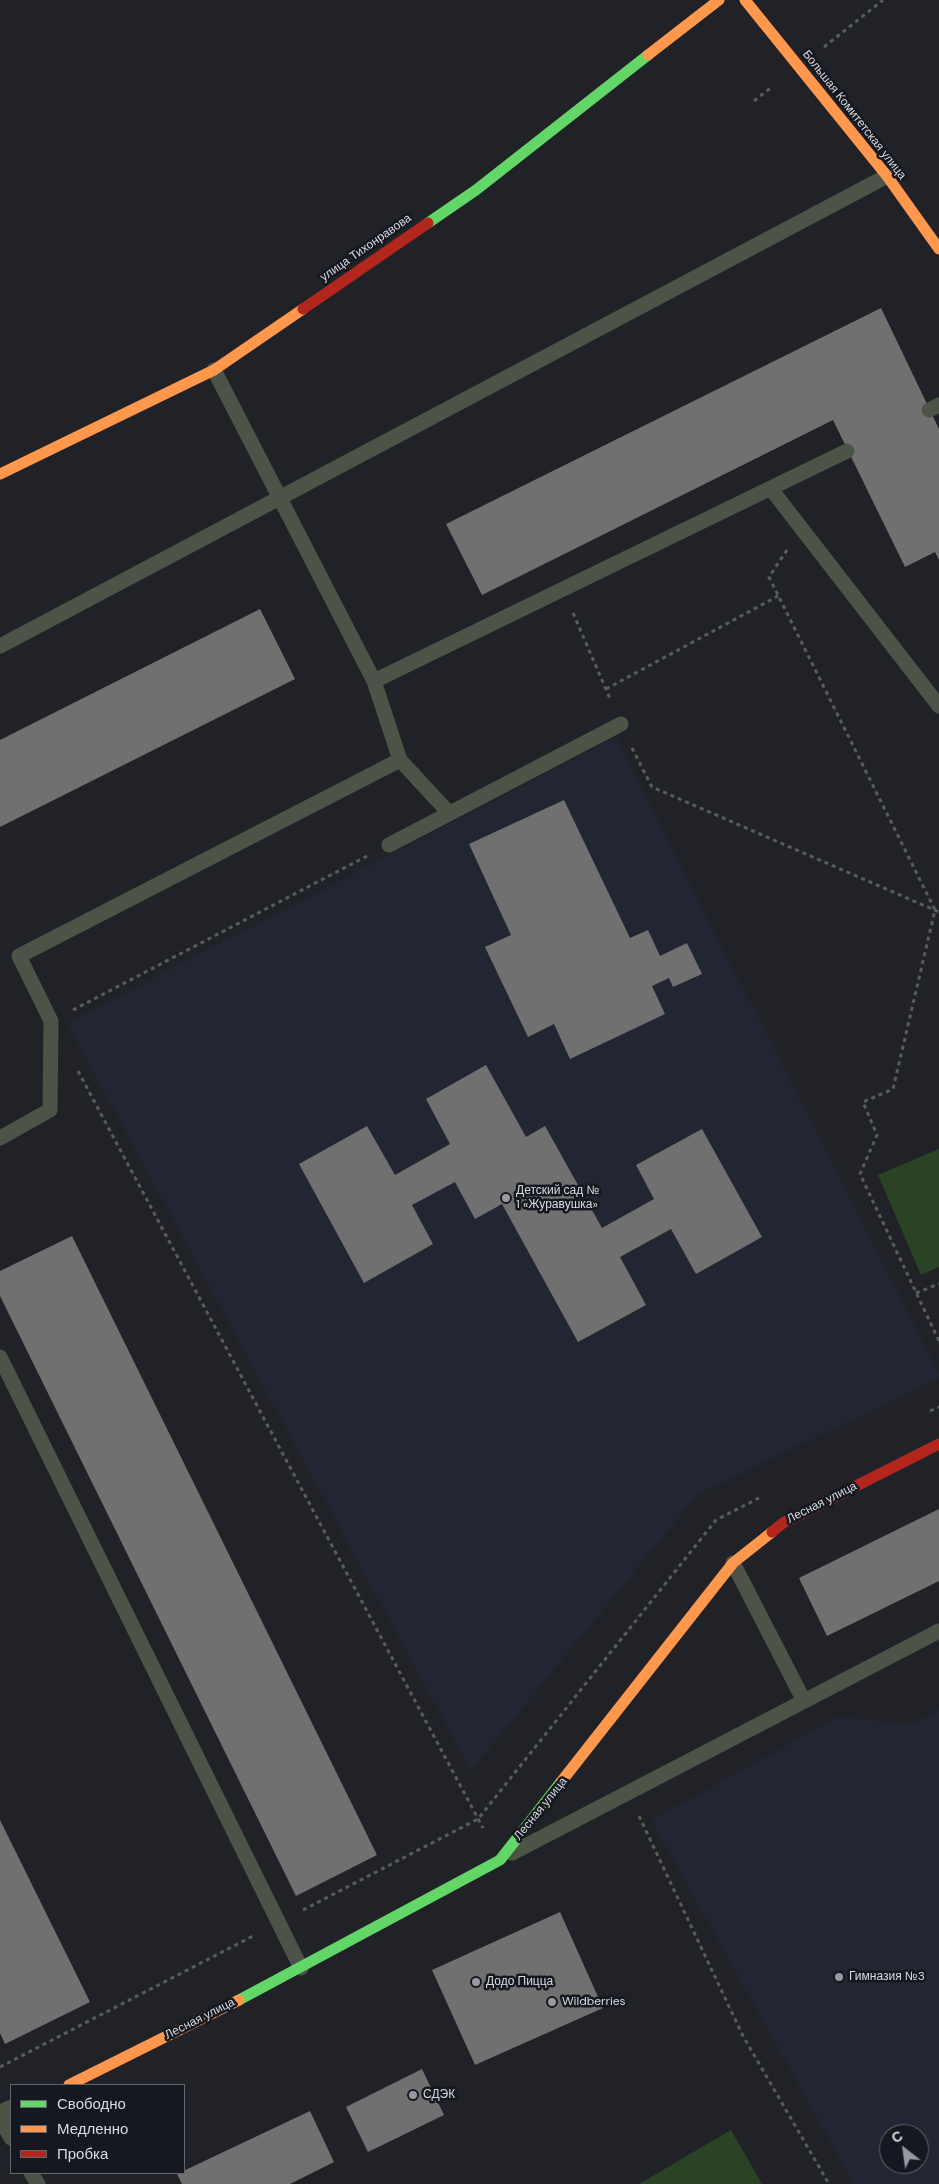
<!DOCTYPE html>
<meta charset="utf-8">
<style>
body{margin:0}
#map{position:relative;width:939px;height:2184px;overflow:hidden;background:#212227;font-family:"DM Sans",sans-serif}
canvas{display:block}
.legend{position:absolute;left:10px;top:2084px;width:175px;height:90px;box-sizing:border-box;background:#15181f;border:1px solid #63666d;margin:0;padding:6px 9px;list-style:none;font-size:15px;color:#d9dbe1}
.legend li{display:flex;align-items:center;gap:10px;height:25px}
.legend b{width:25px;border:1px solid #63666d}
.north{position:absolute;left:879px;top:2124px;width:50px;height:50px;box-sizing:border-box;background:#15181f;border:1px solid #63666d;border-radius:50%;rotate:330deg;font-size:14px;font-weight:700;line-height:20px;text-align:center;color:#d9dbe1}
.north::after{content:'';display:block;margin:auto;width:18px;height:22px;background:#999aa0;clip-path:polygon(50% 0,100% 100%,50% 72%,0 100%)}
</style>
<div id="map">
<canvas width="939" height="2184"></canvas>
<ul class="legend">
<li><b style="height:6px;background:#63d668"></b>Свободно</li>
<li><b style="height:6px;background:#ff974d"></b>Медленно</li>
<li><b style="height:6px;background:#b3261e"></b>Пробка</li>
</ul>
<div class="north">С</div>
</div>
<script>
const ctx = document.querySelector('canvas').getContext('2d');
ctx.lineJoin = 'round';
function paint(path, color) {
  ctx.fillStyle = color;
  ctx.fill(path, 'evenodd');
}
function poly(rows) {
  const path = new Path2D();
  for (const r of rows) {
    path.moveTo(r[0], r[1]);
    for (let i = 2; i < r.length; i += 2) path.lineTo(r[i], r[i + 1]);
  }
  return path;
}
function strokePath(path, color, width, dash) {
  ctx.strokeStyle = color;
  ctx.lineWidth = width;
  ctx.lineCap = dash ? 'butt' : 'round';
  ctx.setLineDash(dash || []);
  ctx.stroke(path);
}
function drawText(font, color, halo, rows, align = 'center') {
  ctx.font = font + ' "DM Sans",sans-serif';
  ctx.lineWidth = 5;
  ctx.setLineDash([]);
  ctx.textBaseline = 'middle';
  ctx.strokeStyle = halo;
  ctx.fillStyle = color;
  for (const [text, x, y, turn = 0] of rows) {
    ctx.save();
    ctx.translate(x, y);
    ctx.rotate((+turn || 0) * Math.PI / 180);
    ctx.textAlign = isNaN(turn) ? turn : align;
    if (halo) ctx.strokeText(text, 0, 0);
    ctx.fillText(text, 0, 0);
    ctx.restore();
  }
}
paint(poly([
 [616,737,939,1374,939,1378,698,1494,471,1771,67,1023],
 [939,1709,939,2184,854,2184,651,1820,838,1717,915,1724],
 [889,2134,919,2134,919,2164,889,2164]
]), '#222632');
paint(poly([
 [939,1149,939,1267,921,1275,878,1175],
 [731,2130,762,2184,639,2184]
]), '#2b4325');
paint(poly([
 [881,308,939,429,939,560,935,552,905,567,833,420,482,595,446,524],
 [260,609,295,679,0,827,0,740],
 [564,800,630,938,648,930,660,956,687,943,702,974,673,987,669,978,652,986,665,1014,570,1059,554,1024,528,1037,485,947,511,935,469,844],
 [486,1065,526,1137,545,1126,602,1228,654,1199,636,1165,702,1129,762,1237,696,1274,671,1229,620,1257,646,1305,578,1342,502,1204,475,1219,455,1182,412,1205,433,1244,364,1283,299,1164,367,1126,395,1175,450,1144,426,1099],
 [72,1236,377,1855,296,1896,0,1296,0,1271],
 [939,1509,939,1581,827,1636,799,1578],
 [0,1820,90,2002,5,2044,0,2033],
 [560,1912,603,2008,475,2065,432,1970],
 [422,2069,444,2115,368,2152,346,2107],
 [310,2111,334,2162,290,2184,182,2184,177,2174]
]), '#717070');
strokePath(poly([
 [824,47,883,0],
 [754,101,773,86],
 [787,550,769,577,935,910,893,1089,863,1102,877,1135,860,1174,939,1341],
 [573,613,611,701],
 [606,689,778,596],
 [632,748,652,787,939,912],
 [73,1010,367,856],
 [78,1071,483,1828],
 [916,1293,939,1284],
 [930,1411,939,1407],
 [639,1816,743,2036,829,2184],
 [303,1910,478,1819,716,1520,759,1498],
 [0,2067,255,1935]
]), '#585e57', 3, [4, 4]);
strokePath(poly([
 [214,370,374,681,847,451],
 [929,410,939,405],
 [771,489,939,706],
 [0,646,887,176],
 [400,760,449,813],
 [389,845,621,724],
 [0,1138,50,1110,51,1021,19,956,400,760,374,681],
 [0,1357,301,1968],
 [733,1563,804,1701],
 [512,1853,939,1631],
 [0,2117,11,2138],
 [31,2173,38,2184]
]), '#4c5448', 15);
strokePath(poly([
 [0,2120,11,2114]
]), '#4c5448', 28);
strokePath(poly([
 [428,223,476,190,648,55],
 [239,2000,500,1860,561,1782]
]), '#63d668', 11);
strokePath(poly([
 [745,0,887,176,939,249],
 [648,55,719,0],
 [0,474,214,370,303,309],
 [561,1782,733,1563,772,1532],
 [69,2085,239,2000]
]), '#ff974d', 11);
strokePath(poly([
 [303,309,428,223],
 [772,1532,783,1523,939,1444]
]), '#b3261e', 11);
for (const [x, y, r, color] of [
 [506,1198,5,"#999aa0"],
 [839,1977,5,"#999aa0"],
 [476,1982,5,"#999aa0"],
 [552,2002,5,"#999aa0"],
 [413,2095,5,"#999aa0"]
]) {
  const dot = new Path2D();
  dot.arc(x, y, r, 0, 2 * Math.PI);
  ctx.fillStyle = color;
  ctx.fill(dot);
  strokePath(dot, '#15181f', 2);
}
drawText('12px', '#d9dbe1', '#15181f', [
 ["Большая Комитетская улица",854,115,52],
 ["улица Тихонравова",366,248,-35],
 ["Лесная улица",822,1503,-27],
 ["Лесная улица",541,1809,-51],
 ["Лесная улица",200,2019,-27]
]);
drawText('12px', '#d9dbe1', '#15181f', [
 ["Детский сад №",516,1191],
 ["1 «Журавушка»",516,1205],
 ["Гимназия №3",849,1977],
 ["Додо Пицца",486,1982],
 ["Wildberries",562,2002],
 ["СДЭК",423,2095]
], 'left');
</script>
